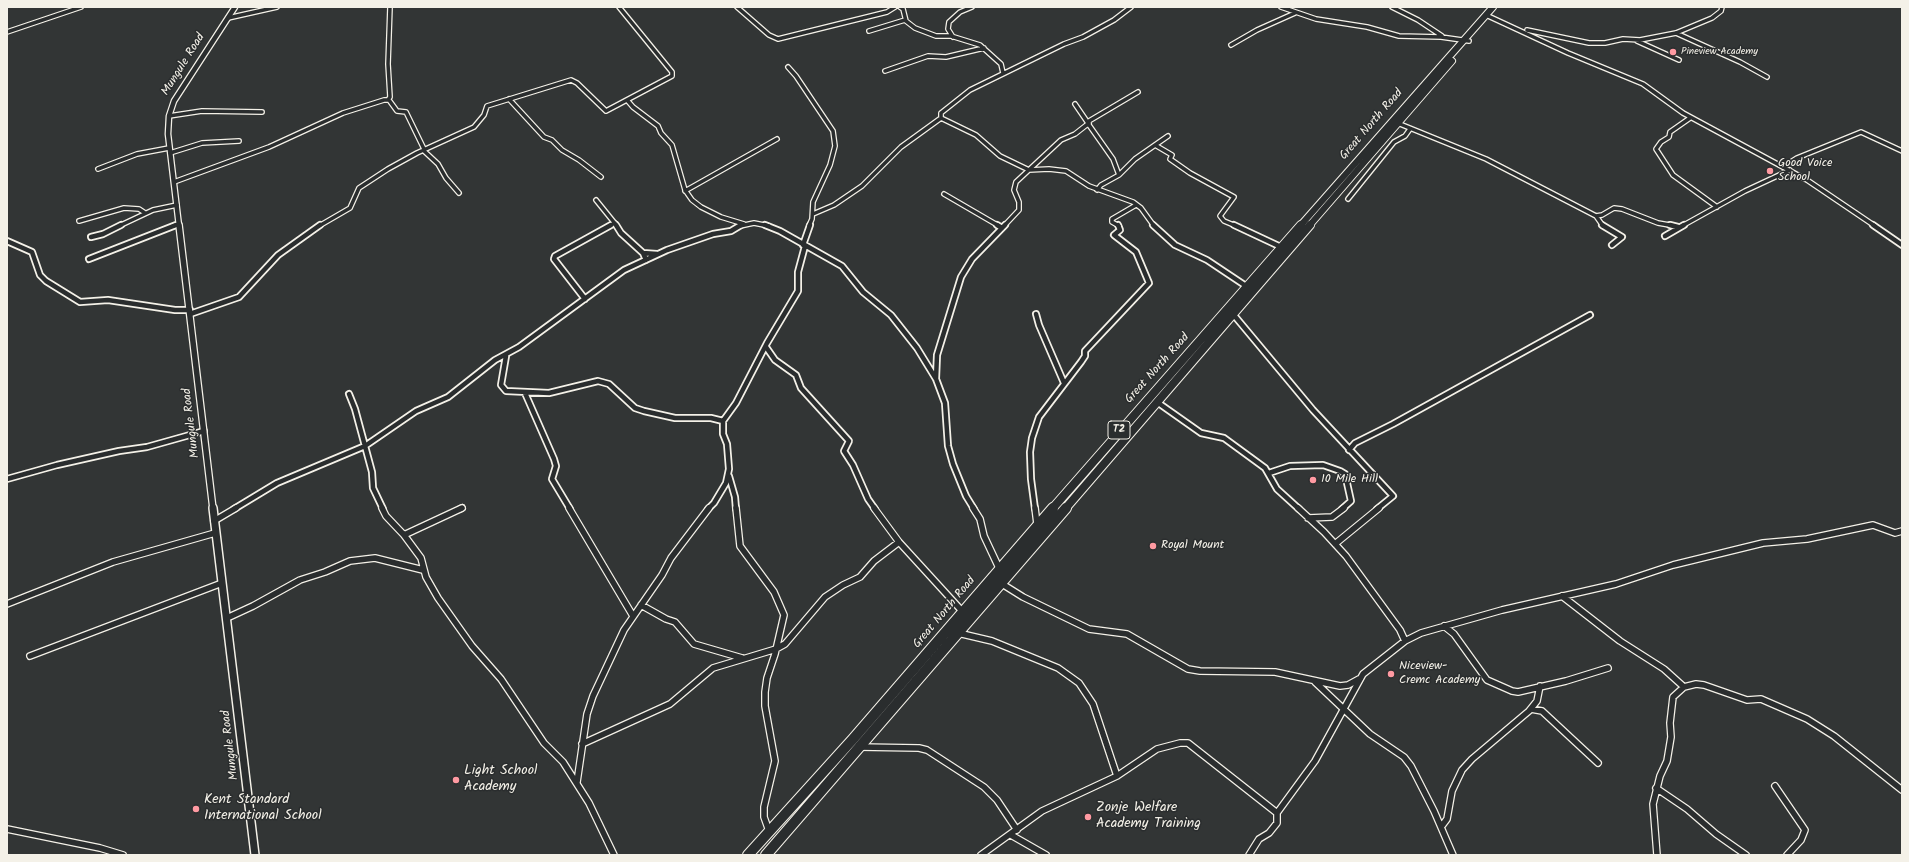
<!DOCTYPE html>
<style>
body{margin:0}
#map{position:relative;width:1909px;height:862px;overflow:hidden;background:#323535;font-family:Kalam,sans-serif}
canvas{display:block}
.frame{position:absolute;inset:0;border:8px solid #f4f1e8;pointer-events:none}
</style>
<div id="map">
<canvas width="1909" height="862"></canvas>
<div class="frame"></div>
</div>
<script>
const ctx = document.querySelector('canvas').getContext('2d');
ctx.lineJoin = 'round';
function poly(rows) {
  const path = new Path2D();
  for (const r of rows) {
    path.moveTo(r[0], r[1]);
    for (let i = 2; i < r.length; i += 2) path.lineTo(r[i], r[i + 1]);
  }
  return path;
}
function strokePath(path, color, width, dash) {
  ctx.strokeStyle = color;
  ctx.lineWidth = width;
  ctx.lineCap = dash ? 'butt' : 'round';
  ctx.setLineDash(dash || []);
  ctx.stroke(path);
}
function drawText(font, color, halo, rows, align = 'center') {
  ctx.font = font + ' Kalam,sans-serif';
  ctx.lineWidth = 3;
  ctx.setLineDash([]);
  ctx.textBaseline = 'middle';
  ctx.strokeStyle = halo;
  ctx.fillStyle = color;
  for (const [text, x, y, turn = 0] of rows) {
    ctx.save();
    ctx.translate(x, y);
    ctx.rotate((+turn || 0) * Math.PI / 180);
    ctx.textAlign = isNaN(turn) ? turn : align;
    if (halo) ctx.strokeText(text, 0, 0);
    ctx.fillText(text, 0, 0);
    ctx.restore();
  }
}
const minorFar2 = poly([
 [737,7,769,35,778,39,887,12,895,7],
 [900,7,903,9,906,21,915,28,936,36,951,36,980,45,1001,64,1003,73],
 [1131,7,1114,20,1083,37,1064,44,970,90,941,113,941,118,976,135,1000,156,1029,170,1049,169,1066,171,1089,186,1133,202,1141,208,1154,226],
 [1281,7,1316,19,1367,27,1399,36,1441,37,1469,41],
 [1392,7,1418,20,1442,36],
 [1486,15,1568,53,1643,84,1683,113,1807,180,1875,226],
 [228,18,277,7],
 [1527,30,1589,43,1605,43,1623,39,1640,40,1676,33,1712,18,1721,11,1722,7],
 [869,31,905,20],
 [7,32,81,7],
 [1676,33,1740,62,1767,77],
 [953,37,948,29,949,22,960,12,972,7],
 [1637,41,1679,60],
 [1231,45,1257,30,1295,13],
 [788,67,796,76,833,131,835,146,830,165,813,202,812,219,809,226],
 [885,71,928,56,946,57,984,48],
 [509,99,544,137,552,140,562,150,579,160,601,177],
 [388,100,390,97,388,64,390,7],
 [627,100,633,107,658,126,661,133,672,145,685,190,692,200,701,207,721,217,744,224],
 [1075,104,1088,123],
 [169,116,202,111,262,112],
 [1690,118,1670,132,1669,137,1661,142,1656,149,1673,175,1717,207],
 [1395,122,1486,159,1596,216,1603,226],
 [1155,145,1172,155,1170,159,1190,173,1234,197,1220,216,1224,221,1236,226],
 [423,150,438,164,446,178,459,193],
 [170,153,202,143,239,141],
 [1783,167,1797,158,1861,132,1902,151],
 [98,169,137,154,169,148],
 [1119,175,1135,159,1168,136],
 [174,182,269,147,343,113,384,100,389,100,397,111,406,112,424,149],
 [1097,190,1101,185,1119,175,1113,159,1089,125,1089,121,1138,92],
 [685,191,777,139],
 [944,194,999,226],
 [1348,199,1394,142,1405,136,1410,129],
 [596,200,617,226],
 [813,214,834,205,862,186,901,147,941,118],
 [1596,216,1602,215,1614,208,1622,209,1658,223,1675,226],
 [79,221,124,208,139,209,145,213],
 [119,226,153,210,177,205],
 [173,226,179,224],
 [319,226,350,208,359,188,388,169,417,153,474,127,484,115,487,106,571,80,577,83,606,111,672,76,672,72,619,7],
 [609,226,615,223],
 [740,226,754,223,769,226],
 [1004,226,1019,210,1019,202,1014,190,1016,182,1061,140,1075,134,1089,123],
 [1119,226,1112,222,1112,219,1136,205],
 [1682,226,1745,191,1790,170]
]);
const minorFar1 = poly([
 [616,225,621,233,643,253,646,260],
 [765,225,780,231,842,266,863,292,891,315,917,348,936,379,945,403,948,446,953,464,966,496,974,509],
 [997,225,1002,228],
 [1153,225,1175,245,1207,260,1249,288],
 [1234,225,1281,247],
 [1602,225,1622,237,1612,245],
 [1670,225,1678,227],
 [1873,225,1902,245],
 [1665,236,1684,225],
 [91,237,103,234,121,225],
 [7,241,32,252,40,275,46,281,80,302,108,300,175,310,190,310],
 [803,245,810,225],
 [643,253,657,254],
 [89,259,176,225],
 [585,299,554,259,555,256,611,225],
 [190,314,239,297,278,255,320,225],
 [1036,314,1039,325,1064,383],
 [1233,314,1313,410,1393,496,1377,509],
 [766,347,775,360,796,375,801,388,849,441,844,451,853,465,868,499,875,509],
 [506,356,501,385,506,391,549,393,598,381,609,384,635,408,644,411,675,418,711,418,723,421],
 [936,379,937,355,961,277,972,259,1005,225],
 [525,393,554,459,556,466,552,479,570,509],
 [349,394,355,409,372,472,373,488,383,509],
 [1157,402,1201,433,1224,438,1265,468,1277,489,1299,509],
 [1349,450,1355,443,1393,424,1590,315],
 [1269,473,1290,466,1323,465,1340,471,1345,474,1351,501,1342,509],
 [729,476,735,497,736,509],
 [7,479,57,465,119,451,147,447,204,431],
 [234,509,277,483,365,446,416,411,448,397,495,360,519,347,624,270,667,250,713,234,731,231,741,225],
 [460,509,462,508],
 [708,509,714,503,726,483,729,469,727,444,723,434,723,421,736,403,767,343,798,291,798,272,805,246],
 [1035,509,1031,479,1030,452,1032,438,1039,417,1081,362,1085,356,1085,351,1149,283,1136,252,1114,235,1120,230,1118,225]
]);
const minor = poly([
 [382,508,386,516,404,535,421,558,426,577,438,598,472,646,501,679,544,743,563,762,589,803,614,855],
 [569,508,633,616],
 [736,508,740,546,774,592,784,615,775,654,767,678,765,692,765,706,775,761,764,807,764,817,769,831],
 [874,508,899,542,962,611],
 [973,508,980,519,984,536,999,568],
 [1035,508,1037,524],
 [1298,508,1324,532,1346,556,1400,630,1405,641],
 [1308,518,1332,517,1344,508],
 [214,521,236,508],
 [404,535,462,508],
 [1335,544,1379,508],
 [991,577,1023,597,1089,629,1127,634,1188,669,1200,671,1275,672,1340,686,1348,685,1359,679],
 [1562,596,1620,641,1664,669,1684,687],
 [7,604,113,562,215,533],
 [641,605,666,619,675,622,694,644,742,658],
 [227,618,253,606,300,580,325,572,350,561,375,558,423,570],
 [1444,626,1454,634,1487,680,1512,691,1518,692,1566,681,1608,668],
 [958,633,992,641,1058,668,1079,683,1093,704,1117,776],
 [30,656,222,583],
 [1315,682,1370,734,1404,757,1411,766,1434,811,1453,855],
 [1531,709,1542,711,1598,763],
 [582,744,670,704,713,668,776,649,785,644,825,597,843,585,860,577,874,561,899,542],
 [859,747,919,748,927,750,984,787,997,800,1017,830],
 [577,782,587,714,593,696,624,630,662,575,671,558,709,508],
 [1775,786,1805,830,1801,840,1787,855],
 [1656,788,1687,809,1716,834,1746,855],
 [1441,827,1447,819,1452,791,1462,770,1472,759,1529,711,1537,701,1540,686],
 [7,829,100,848,123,855],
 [1011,835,1046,855],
 [981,855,1042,811,1117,776,1157,749,1180,743,1188,743,1277,813],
 [1249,855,1259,839,1269,833,1277,823,1277,813,1315,761,1363,674,1405,641,1421,633,1502,610,1616,584,1673,565,1763,543,1807,539,1873,525,1895,533,1902,531],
 [1657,855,1653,804,1660,776,1667,761,1671,737,1670,723,1673,697,1684,687,1696,684,1704,685,1747,700,1761,699,1807,719,1834,736,1902,790]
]);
const tertiaryFar2 = poly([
 [179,226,168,134,169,116,174,101,235,7]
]);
const tertiaryFar1 = poly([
 [179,225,213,509]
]);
const tertiary = poly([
 [213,508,255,855]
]);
const trunkFar2 = poly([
 [1300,226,1493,7],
 [1309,226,1452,61]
]);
const trunkFar1 = poly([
 [1052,509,1301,225],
 [1065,509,1310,225]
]);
const trunk = poly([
 [748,855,853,739,1053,508],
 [766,855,1066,508]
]);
strokePath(minorFar2, '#f4f1e8', 6);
strokePath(minorFar1, '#f4f1e8', 8);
strokePath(minor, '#f4f1e8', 8);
strokePath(tertiaryFar2, '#f4f1e8', 7);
strokePath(tertiaryFar1, '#f4f1e8', 8);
strokePath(tertiary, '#f4f1e8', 10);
strokePath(trunkFar2, '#f4f1e8', 8);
strokePath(trunkFar1, '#f4f1e8', 10);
strokePath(trunk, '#f4f1e8', 12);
strokePath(minorFar2, '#2a2d2e', 3.5);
strokePath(minorFar1, '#2a2d2e', 4.5);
strokePath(minor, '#2a2d2e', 5.5);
strokePath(tertiaryFar2, '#2a2d2e', 4.5);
strokePath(tertiaryFar1, '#2a2d2e', 5.5);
strokePath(tertiary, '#2a2d2e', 7);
strokePath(trunkFar2, '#2a2d2e', 6);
strokePath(trunkFar1, '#2a2d2e', 8);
strokePath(trunk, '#2a2d2e', 10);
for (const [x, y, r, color] of [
 [1673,52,4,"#ff9aa2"],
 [1770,171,4,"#ff9aa2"],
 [1313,480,4,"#ff9aa2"],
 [1153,546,4,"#ff9aa2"],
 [1391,674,4,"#ff9aa2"],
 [456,780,4,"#ff9aa2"],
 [196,809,4,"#ff9aa2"],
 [1088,817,4,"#ff9aa2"]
]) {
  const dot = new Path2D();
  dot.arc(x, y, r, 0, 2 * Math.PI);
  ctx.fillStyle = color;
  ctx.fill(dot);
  strokePath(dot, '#2a2d2e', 1.5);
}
drawText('10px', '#f4f1e8', '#2a2d2e', [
 ["Pineview Academy",1681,52]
], 'left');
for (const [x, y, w] of [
 [1119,430,22]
]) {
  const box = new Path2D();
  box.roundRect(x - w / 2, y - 9, w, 18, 3);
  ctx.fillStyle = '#2a2d2e';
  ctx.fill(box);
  strokePath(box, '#f4f1e8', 1);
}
drawText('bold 11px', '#f4f1e8', null, [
 ["T2",1119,430]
]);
drawText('12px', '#f4f1e8', '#2a2d2e', [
 ["Mungule Road",184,65,-58],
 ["Great North Road",1372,125,-49],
 ["Great North Road",1158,369,-48],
 ["Mungule Road",192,423,-97],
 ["Great North Road",945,613,-50],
 ["Mungule Road",231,745,-97]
]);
drawText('12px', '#f4f1e8', '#2a2d2e', [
 ["Good Voice",1778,164],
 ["School",1778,178],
 ["10 Mile Hill",1321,480],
 ["Royal Mount",1161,546],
 ["Niceview-",1399,667],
 ["Cremc Academy",1399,681]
], 'left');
drawText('14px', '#f4f1e8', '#2a2d2e', [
 ["Light School",464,772],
 ["Academy",464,788],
 ["Kent Standard",204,801],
 ["International School",204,817],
 ["Zonje Welfare",1096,809],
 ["Academy Training",1096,825]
], 'left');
</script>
